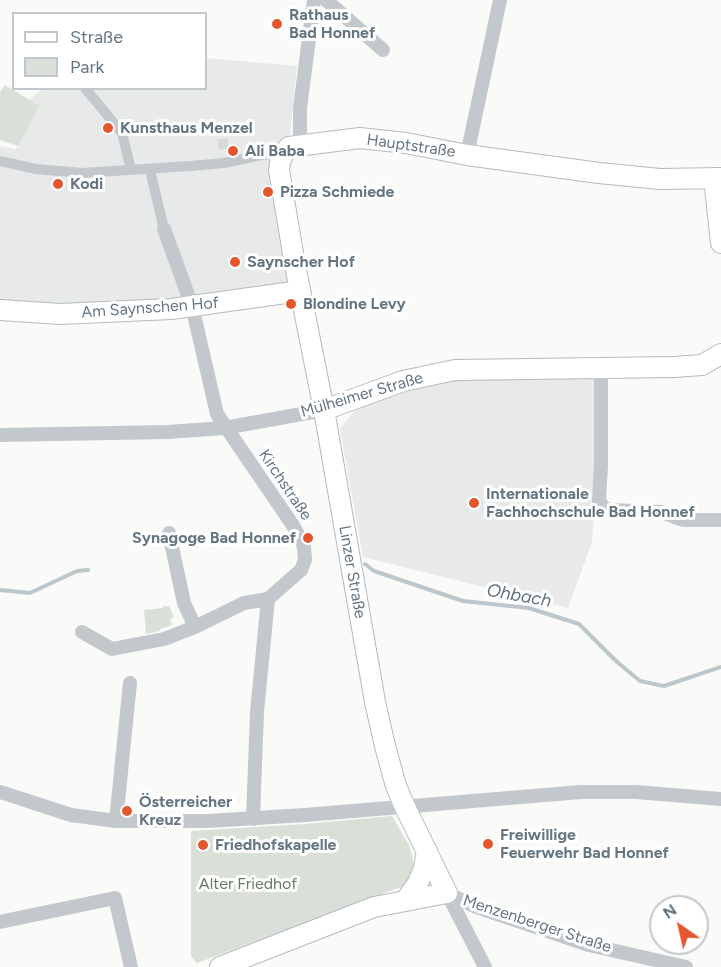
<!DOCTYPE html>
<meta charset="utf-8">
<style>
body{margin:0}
#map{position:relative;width:721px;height:967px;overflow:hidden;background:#fafaf8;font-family:Figtree,sans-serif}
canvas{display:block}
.legend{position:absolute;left:12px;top:12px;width:195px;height:78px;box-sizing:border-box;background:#fff;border:2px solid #c1c8cd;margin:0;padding:8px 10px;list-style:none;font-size:18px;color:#657683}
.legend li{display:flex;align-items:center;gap:12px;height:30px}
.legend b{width:30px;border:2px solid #c1c8cd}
.north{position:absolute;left:649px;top:895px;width:60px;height:60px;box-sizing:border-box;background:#fff;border:2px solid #c1c8cd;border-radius:50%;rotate:326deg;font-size:16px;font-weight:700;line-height:24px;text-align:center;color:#657683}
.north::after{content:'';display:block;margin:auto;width:21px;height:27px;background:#e4572e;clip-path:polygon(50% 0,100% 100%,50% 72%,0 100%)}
</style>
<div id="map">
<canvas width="721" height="967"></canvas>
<ul class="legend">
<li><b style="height:8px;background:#fff"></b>Straße</li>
<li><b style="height:16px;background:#dadfd7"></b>Park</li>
</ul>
<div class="north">N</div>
</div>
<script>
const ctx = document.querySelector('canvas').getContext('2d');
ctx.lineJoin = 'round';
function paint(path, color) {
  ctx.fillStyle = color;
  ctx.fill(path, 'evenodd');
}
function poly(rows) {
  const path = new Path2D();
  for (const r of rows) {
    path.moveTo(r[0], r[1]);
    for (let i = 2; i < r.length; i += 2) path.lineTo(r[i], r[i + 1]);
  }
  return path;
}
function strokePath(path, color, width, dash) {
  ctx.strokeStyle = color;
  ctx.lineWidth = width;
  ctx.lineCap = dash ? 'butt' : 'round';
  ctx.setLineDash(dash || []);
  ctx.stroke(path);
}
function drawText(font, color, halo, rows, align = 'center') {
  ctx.font = font + ' Figtree,sans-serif';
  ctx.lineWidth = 6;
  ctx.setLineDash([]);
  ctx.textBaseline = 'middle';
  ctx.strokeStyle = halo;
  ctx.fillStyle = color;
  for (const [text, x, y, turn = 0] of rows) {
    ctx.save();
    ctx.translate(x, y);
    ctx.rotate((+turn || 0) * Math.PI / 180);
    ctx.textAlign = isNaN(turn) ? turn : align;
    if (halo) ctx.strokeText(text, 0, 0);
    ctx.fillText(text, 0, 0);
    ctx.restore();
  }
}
paint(poly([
 [206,58,297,66,289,144,275,150,291,282,177,302,104,307,0,305,0,146,16,149,18,146,40,107,29,100,43,89,206,88],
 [600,373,598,464,592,542,568,608,363,557,340,429,356,409,413,386,440,380]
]), '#e8e9e9');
paint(poly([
 [5,85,40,106,18,146,0,140,0,92],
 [163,606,169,606,174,617,170,619,172,625,160,629,160,631,146,634,144,610,163,608],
 [392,816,410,847,414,866,406,885,197,963,191,956,191,831,305,824]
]), '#dadfd7');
strokePath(poly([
 [365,564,374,571,463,601,529,608,579,624,616,661,640,681,664,686,721,667],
 [0,590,30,593,77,571,88,570]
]), '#bbc7cb', 4);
strokePath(poly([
 [223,139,224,154]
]), '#d5d9db', 10, [10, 5]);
const secondary = poly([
 [714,178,721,243],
 [0,310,60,314,171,309,300,291],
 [324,410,403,381,455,370,674,367,702,365,721,354],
 [405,901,418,883,424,868,427,851],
 [220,967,374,907,447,893,405,807,396,786,385,746,375,702,324,410,295,265,279,170,281,158,289,147,360,138,406,143,467,155,599,173,660,179,721,178]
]);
strokePath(secondary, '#b3babf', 22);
strokePath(poly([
 [85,88,122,133,131,170],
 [0,161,36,169,82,173,190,166,224,163,266,154,281,158],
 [150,170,164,229]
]), '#c3c8cc', 10);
strokePath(poly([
 [326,0,383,50],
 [300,145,300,108,314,0],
 [467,155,500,0],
 [164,229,192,306,217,414,294,527,304,546,305,560,301,570,268,599,257,712,253,819],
 [601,368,601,466,599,500,603,507,609,510,661,512,683,520,721,520],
 [0,435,168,432,224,428,324,410],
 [169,533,184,603,195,627],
 [82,632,112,649,164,639,195,627,244,603,268,599],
 [0,792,71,815,116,821,208,821,305,815,581,792,636,792,721,799],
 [116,821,130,683],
 [447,893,474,906,589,945,686,967],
 [447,893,485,967],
 [0,922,115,898,131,967]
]), '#c3c8cc', 14);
strokePath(secondary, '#fff', 20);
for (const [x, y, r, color] of [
 [277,24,6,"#e4572e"],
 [108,128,6,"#e4572e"],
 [233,151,6,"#e4572e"],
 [58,184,6,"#e4572e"],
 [268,192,6,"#e4572e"],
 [235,262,6,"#e4572e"],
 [291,304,6,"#e4572e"],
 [474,503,6,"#e4572e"],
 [308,538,6,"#e4572e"],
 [127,811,6,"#e4572e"],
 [488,844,6,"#e4572e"],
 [203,845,6,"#e4572e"]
]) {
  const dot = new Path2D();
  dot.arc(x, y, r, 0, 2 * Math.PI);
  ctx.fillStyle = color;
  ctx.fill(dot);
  strokePath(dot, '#fff', 2);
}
drawText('bold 16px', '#657683', '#fff', [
 ["Rathaus",289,15],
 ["Bad Honnef",289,33],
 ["Kunsthaus Menzel",120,128],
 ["Ali Baba",245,151],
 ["Kodi",70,184],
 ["Pizza Schmiede",280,192],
 ["Saynscher Hof",247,262],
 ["Blondine Levy",303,304],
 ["Internationale",486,494],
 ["Fachhochschule Bad Honnef",486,512],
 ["Synagoge Bad Honnef",296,538,"right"],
 ["Österreicher",139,802],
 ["Kreuz",139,820],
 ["Freiwillige",500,835],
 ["Feuerwehr Bad Honnef",500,853],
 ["Friedhofskapelle",215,845]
], 'left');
drawText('16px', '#657683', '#fff', [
 ["Hauptstraße",411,146,8],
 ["Am Saynschen Hof",150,308,-4],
 ["Mülheimer Straße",362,395,-16],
 ["Kirchstraße",285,485,56],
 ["Linzer Straße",352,572,80],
 ["Menzenberger Straße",537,924,18]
]);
drawText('16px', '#687a64', '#fff', [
 ["Alter Friedhof",248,884]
]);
drawText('italic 18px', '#60757c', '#fff', [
 ["Ohbach",519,596,10]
]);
</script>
